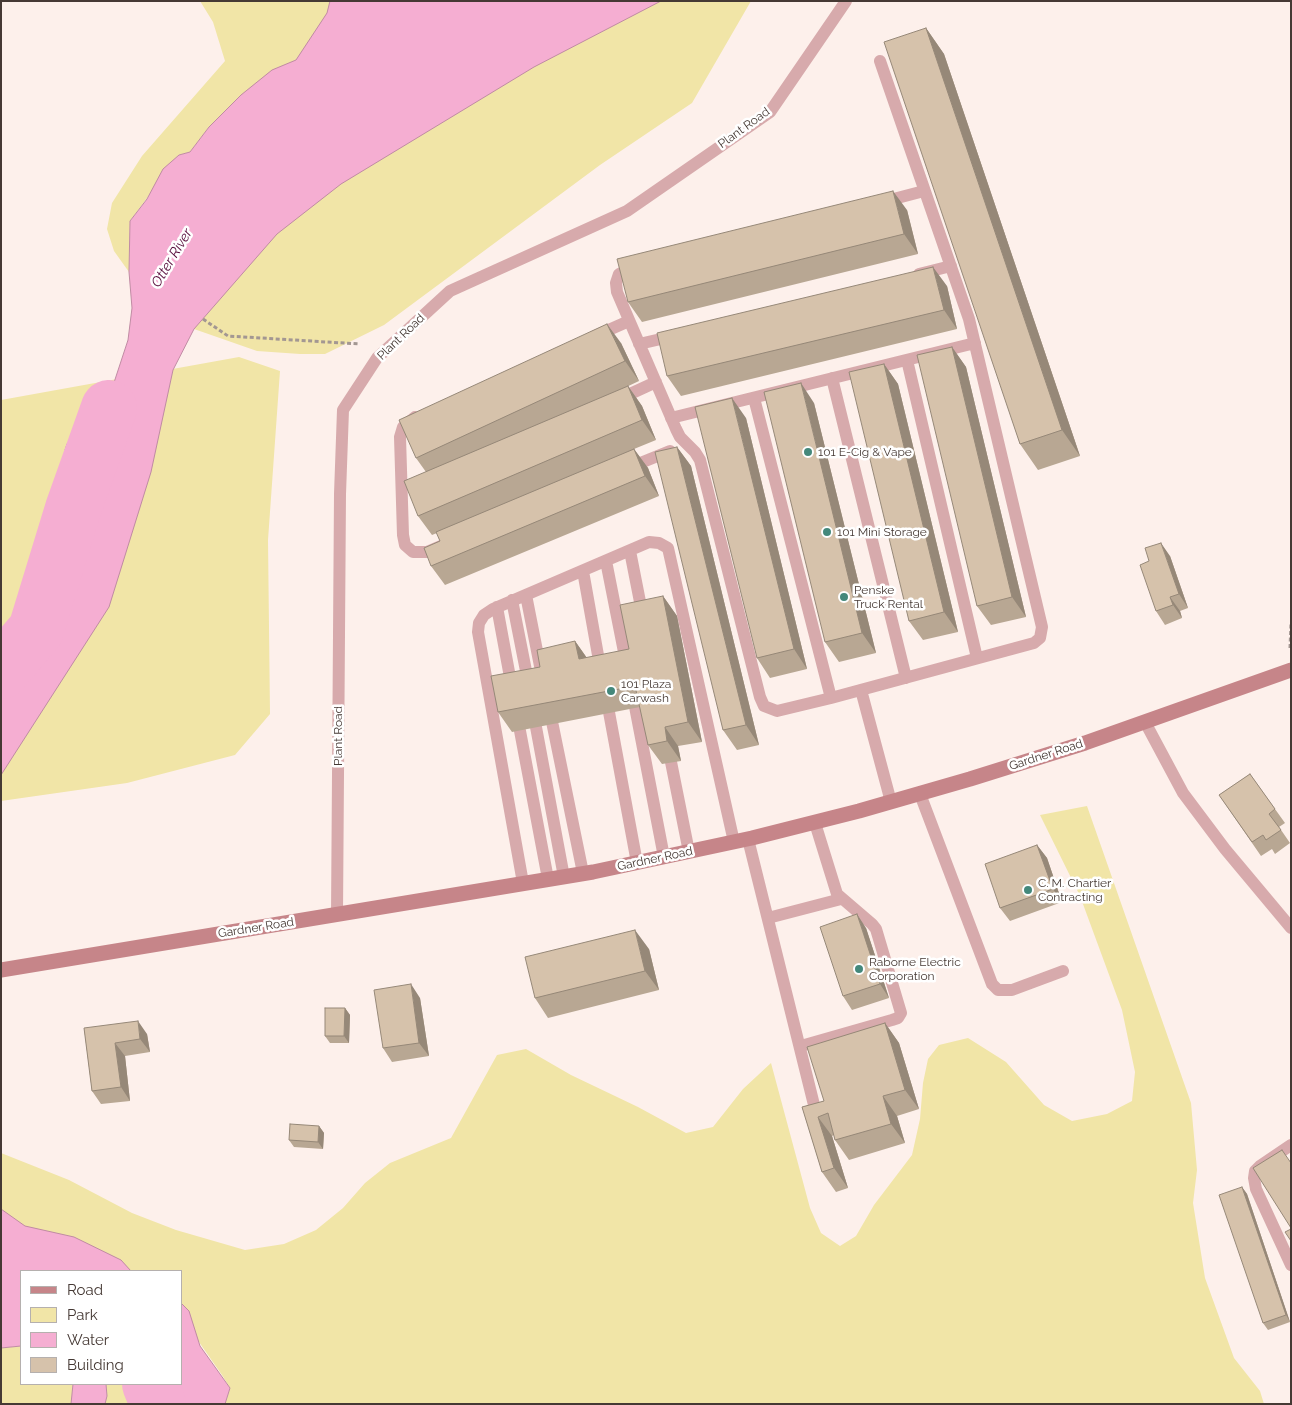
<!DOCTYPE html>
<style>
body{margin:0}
#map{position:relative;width:1292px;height:1405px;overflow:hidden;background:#fdf0eb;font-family:Raleway,sans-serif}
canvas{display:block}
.frame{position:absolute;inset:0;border:2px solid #453934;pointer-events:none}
.legend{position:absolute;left:20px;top:1270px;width:162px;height:115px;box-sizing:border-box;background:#fff;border:1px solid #b5b0ae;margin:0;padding:6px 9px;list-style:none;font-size:15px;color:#453934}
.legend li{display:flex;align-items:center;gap:10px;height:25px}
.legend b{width:25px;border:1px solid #b5b0ae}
</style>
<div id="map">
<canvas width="1292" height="1405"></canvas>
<div class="frame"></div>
<ul class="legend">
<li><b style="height:6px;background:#c68589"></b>Road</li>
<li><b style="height:14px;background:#f1e5a7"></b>Park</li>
<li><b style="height:14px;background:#f5aed2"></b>Water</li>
<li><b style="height:14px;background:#d6c2ab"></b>Building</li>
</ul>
</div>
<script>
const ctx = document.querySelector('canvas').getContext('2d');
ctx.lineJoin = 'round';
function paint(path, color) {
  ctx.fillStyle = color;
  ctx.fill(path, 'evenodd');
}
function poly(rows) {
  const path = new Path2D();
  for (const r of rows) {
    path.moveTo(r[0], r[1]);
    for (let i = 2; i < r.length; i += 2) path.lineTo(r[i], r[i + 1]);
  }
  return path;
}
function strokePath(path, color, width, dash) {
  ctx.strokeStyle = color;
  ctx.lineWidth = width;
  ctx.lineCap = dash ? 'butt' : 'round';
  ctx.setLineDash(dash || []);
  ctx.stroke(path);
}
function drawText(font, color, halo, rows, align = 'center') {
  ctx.font = font + ' Raleway,sans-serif';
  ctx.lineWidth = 5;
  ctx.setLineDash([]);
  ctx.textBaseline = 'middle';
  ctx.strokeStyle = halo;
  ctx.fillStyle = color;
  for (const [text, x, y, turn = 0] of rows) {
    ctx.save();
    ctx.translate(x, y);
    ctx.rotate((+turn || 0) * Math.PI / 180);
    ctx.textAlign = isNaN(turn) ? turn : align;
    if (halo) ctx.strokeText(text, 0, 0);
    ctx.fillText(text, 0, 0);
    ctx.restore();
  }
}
paint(poly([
 [200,1,751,1,692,103,600,165,384,325,325,354,300,354,257,351,194,329,209,127,190,152,179,155,130,221,129,272,114,251,107,229,112,203,142,156,225,61,213,22],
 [239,357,280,371,268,540,270,714,235,755,127,783,1,801,1,400],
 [1087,806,1191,1103,1197,1170,1193,1203,1205,1278,1234,1358,1260,1391,1264,1404,225,1404,230,1388,222,1375,199,1342,181,1340,181,1271,39,1271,1,1245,1,1153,69,1180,132,1213,176,1230,245,1250,284,1244,316,1230,343,1208,365,1183,390,1163,451,1138,497,1055,526,1049,571,1075,638,1107,686,1133,713,1127,743,1089,771,1063,810,1208,821,1233,840,1246,856,1236,874,1205,912,1155,920,1119,923,1083,928,1059,939,1045,968,1038,1006,1062,1044,1105,1072,1121,1107,1114,1132,1101,1135,1072,1122,1010,1080,896,1040,815],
 [21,1346,21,1384,73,1384,71,1404,1,1404,1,1348],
 [106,1384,151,1384,153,1404,105,1404,107,1396]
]), '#f1e5a7');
const water = poly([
 [330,1,661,1,534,67,341,184,277,234,194,329,173,370,151,472,109,607,1,775,1,667,36,615,65,551,86,484,78,473,74,458,65,450,67,444,70,440,77,439,85,426,96,426,102,419,128,340,132,308,129,272,130,221,147,199,163,169,179,155,190,152,209,127,241,95,272,70,296,60,327,13,330,1],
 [1,1209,25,1226,74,1237,121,1260,131,1271,21,1271,21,1346,1,1348,1,1209],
 [181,1303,189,1311,200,1346,230,1388,225,1404,153,1404,151,1384,181,1384,181,1303],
 [73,1384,106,1384,107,1396,105,1404,71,1404,73,1384]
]);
paint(water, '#f5aed2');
strokePath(water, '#c08ba3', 1);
strokePath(poly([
 [1,671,36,630,73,509,109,408],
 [150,1384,158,1404]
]), '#f5aed2', 56);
strokePath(poly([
 [203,319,228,336,360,344],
 [1290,648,1291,623]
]), '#a39792', 3, [4, 2.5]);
strokePath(poly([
 [882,202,924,191],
 [635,266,619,274,616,283,617,292,676,429,680,437,695,452,700,460,760,697,764,706,777,711,831,698,1034,643,1040,638,1042,627,969,319,880,61],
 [919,274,951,266],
 [595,336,629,321],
 [639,344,674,336],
 [907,360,977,658],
 [832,378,906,678],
 [754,398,831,698],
 [617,400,656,382],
 [415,417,403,427,400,437,403,535,405,545,413,552,427,552,441,546],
 [671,418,975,343],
 [628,468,670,451],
 [630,551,643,617],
 [606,561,627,667],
 [583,571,601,672],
 [526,595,540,666],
 [512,600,529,686],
 [497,607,512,688],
 [861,690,891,802],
 [632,691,664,857],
 [606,696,637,863],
 [549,707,583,873],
 [533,711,564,877],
 [517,715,548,879],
 [1145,722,1183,793,1225,849,1291,928],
 [668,747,689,852],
 [920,794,992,984,998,990,1012,990,1063,971],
 [748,839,817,1117],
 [523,883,478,632,479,623,484,615,493,609,649,542,659,543,668,548,734,842],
 [337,915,340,494,343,410,377,358,450,291,627,211,770,112,846,1],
 [768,918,841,899],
 [801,1046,892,1020,898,1018,901,1013,876,929,872,924,837,894,815,823],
 [1291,1145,1260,1166,1255,1171,1254,1178,1256,1189,1291,1265]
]), '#d7aaac', 12);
strokePath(poly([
 [1,970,593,872,752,838,859,811,970,779,1085,743,1291,670]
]), '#c68589', 15);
paint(poly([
 [926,28,944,54,1080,456,1038,470,1020,444],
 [907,210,918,254,642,322,628,302],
 [947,286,957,329,681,396,667,376],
 [621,343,639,381,622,389,628,386,642,406,656,440,634,449,648,468,659,496,445,585,431,566,440,541,437,533,432,535,418,516,426,472,416,458],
 [952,347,966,367,1026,617,991,625,977,606],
 [884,364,898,384,958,632,923,640,909,621],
 [814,403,876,653,839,662,825,642],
 [746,418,807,669,770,678,757,658],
 [677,447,691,466,759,745,737,750,723,730],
 [1170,556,1188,608,1180,611,1182,618,1165,625,1156,611],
 [663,596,677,616,702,742,678,746,681,761,662,764,648,745,640,707,512,732,498,712,540,667,575,641,587,658,629,649],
 [1250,774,1285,823,1279,827,1290,843,1275,854,1272,849,1261,856,1219,795],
 [1037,845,1047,858,1062,902,1010,921,1000,908],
 [866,928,889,998,852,1010,843,996],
 [649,949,659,990,548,1018,535,998],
 [420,998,429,1056,392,1062,383,1048],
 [345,1008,350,1015,349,1043,330,1043,325,1036],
 [885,1023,899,1043,919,1109,897,1116,905,1143,849,1160,835,1140,834,1135,832,1136,848,1188,836,1192,822,1172,802,1107,824,1101],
 [84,1028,147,1034,150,1052,125,1056,130,1101,101,1104,92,1091],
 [319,1126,324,1133,323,1149,294,1147,289,1140],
 [1242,1187,1247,1194,1290,1322,1268,1330,1263,1323]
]), '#b8a793');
paint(poly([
 [926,28,944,54,1080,456,1062,430],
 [893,191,907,210,918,254,904,234],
 [933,267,947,286,957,329,944,310],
 [607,324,621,343,639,381,625,361],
 [952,347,966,367,1026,617,1012,597],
 [884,364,898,384,958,632,944,612],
 [801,383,814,403,876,653,862,633],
 [628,386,642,406,656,440,642,420],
 [732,398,746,418,807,669,794,649],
 [677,447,691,466,759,745,746,725],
 [634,449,648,468,659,496,645,476],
 [1161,543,1170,556,1188,608,1179,594],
 [663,596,677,616,702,742,688,722],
 [1170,597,1180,611,1182,618,1173,605],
 [575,641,589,661,579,659],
 [665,727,678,746,681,761,667,741],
 [1037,845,1047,858,1062,902,1053,889],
 [857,914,866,928,889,998,880,984],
 [635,930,649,949,659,990,645,971],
 [411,984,420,998,429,1056,419,1043],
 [345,1008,350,1015,349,1043,344,1036],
 [138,1021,147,1034,150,1052,140,1039],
 [885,1023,899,1043,919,1109,905,1090],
 [115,1043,125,1056,130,1101,121,1087],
 [883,1096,897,1116,905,1143,891,1124],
 [818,1117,832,1136,848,1188,834,1168],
 [319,1126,324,1133,323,1149,318,1142],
 [1242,1187,1247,1194,1290,1322,1286,1315]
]), '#968878');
const building = poly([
 [926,28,1062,430,1020,444,884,42,926,28],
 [893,191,904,234,628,302,617,259,893,191],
 [933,267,944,310,667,376,657,333,933,267],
 [607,324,625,361,416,458,399,420,607,324],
 [952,347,1012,597,977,606,917,355,952,347],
 [884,364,944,612,909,621,849,372,884,364],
 [801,383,862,633,825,642,764,392,801,383],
 [628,386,642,420,418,516,404,481,628,386],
 [732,398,794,649,757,658,695,407,732,398],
 [677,447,746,725,723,730,655,452,677,447],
 [634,449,645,476,431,566,424,548,440,541,436,532,634,449],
 [1161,543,1179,594,1170,597,1173,605,1156,611,1140,565,1149,561,1145,548,1161,543],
 [663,596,688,722,665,727,667,741,648,745,635,686,498,712,491,676,540,667,537,650,575,641,579,659,629,649,620,605,663,596],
 [1250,774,1275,809,1269,814,1281,830,1266,840,1263,835,1252,842,1219,795,1250,774],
 [1037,845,1053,889,1000,908,985,864,1037,845],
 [857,914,880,984,843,996,820,927,857,914],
 [635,930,645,971,535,998,525,957,635,930],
 [411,984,419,1043,383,1048,374,990,411,984],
 [325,1008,345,1008,344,1036,325,1036,325,1008],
 [138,1021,140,1039,115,1043,121,1087,92,1091,84,1028,138,1021],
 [885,1023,905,1090,883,1096,891,1124,835,1140,828,1113,818,1117,834,1168,822,1172,802,1107,824,1101,807,1047,885,1023],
 [290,1124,319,1126,318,1142,289,1140,290,1124],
 [1282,1150,1291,1163,1291,1228,1253,1168,1282,1150],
 [1242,1187,1286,1315,1263,1323,1219,1195,1242,1187],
 [1291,1229,1291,1241,1285,1232,1291,1229]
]);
paint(building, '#d6c2ab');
strokePath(building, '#968878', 1);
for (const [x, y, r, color] of [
 [808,452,5,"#44887b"],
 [827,532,5,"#44887b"],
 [844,597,5,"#44887b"],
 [611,691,5,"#44887b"],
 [1028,890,5,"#44887b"],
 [859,969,5,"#44887b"]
]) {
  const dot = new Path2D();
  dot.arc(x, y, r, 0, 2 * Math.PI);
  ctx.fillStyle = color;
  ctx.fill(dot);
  strokePath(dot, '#fff', 2);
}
drawText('12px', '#453934', '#fff', [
 ["Plant Road",744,128,-36],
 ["Plant Road",401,337,-44],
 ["Plant Road",338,736,-90],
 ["Gardner Road",1046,755,-18],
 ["Gardner Road",655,859,-12],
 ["Gardner Road",256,928,-9]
]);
drawText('12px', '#453934', '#fff', [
 ["101 E-Cig & Vape",818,452],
 ["101 Mini Storage",837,532],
 ["Penske",854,590],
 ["Truck Rental",854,604],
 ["101 Plaza",621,684],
 ["Carwash",621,698],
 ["C. M. Chartier",1038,883],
 ["Contracting",1038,897],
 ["Raborne Electric",869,962],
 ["Corporation",869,976]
], 'left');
drawText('italic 14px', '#550939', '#fff', [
 ["Otter River",172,258,-59]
]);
</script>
